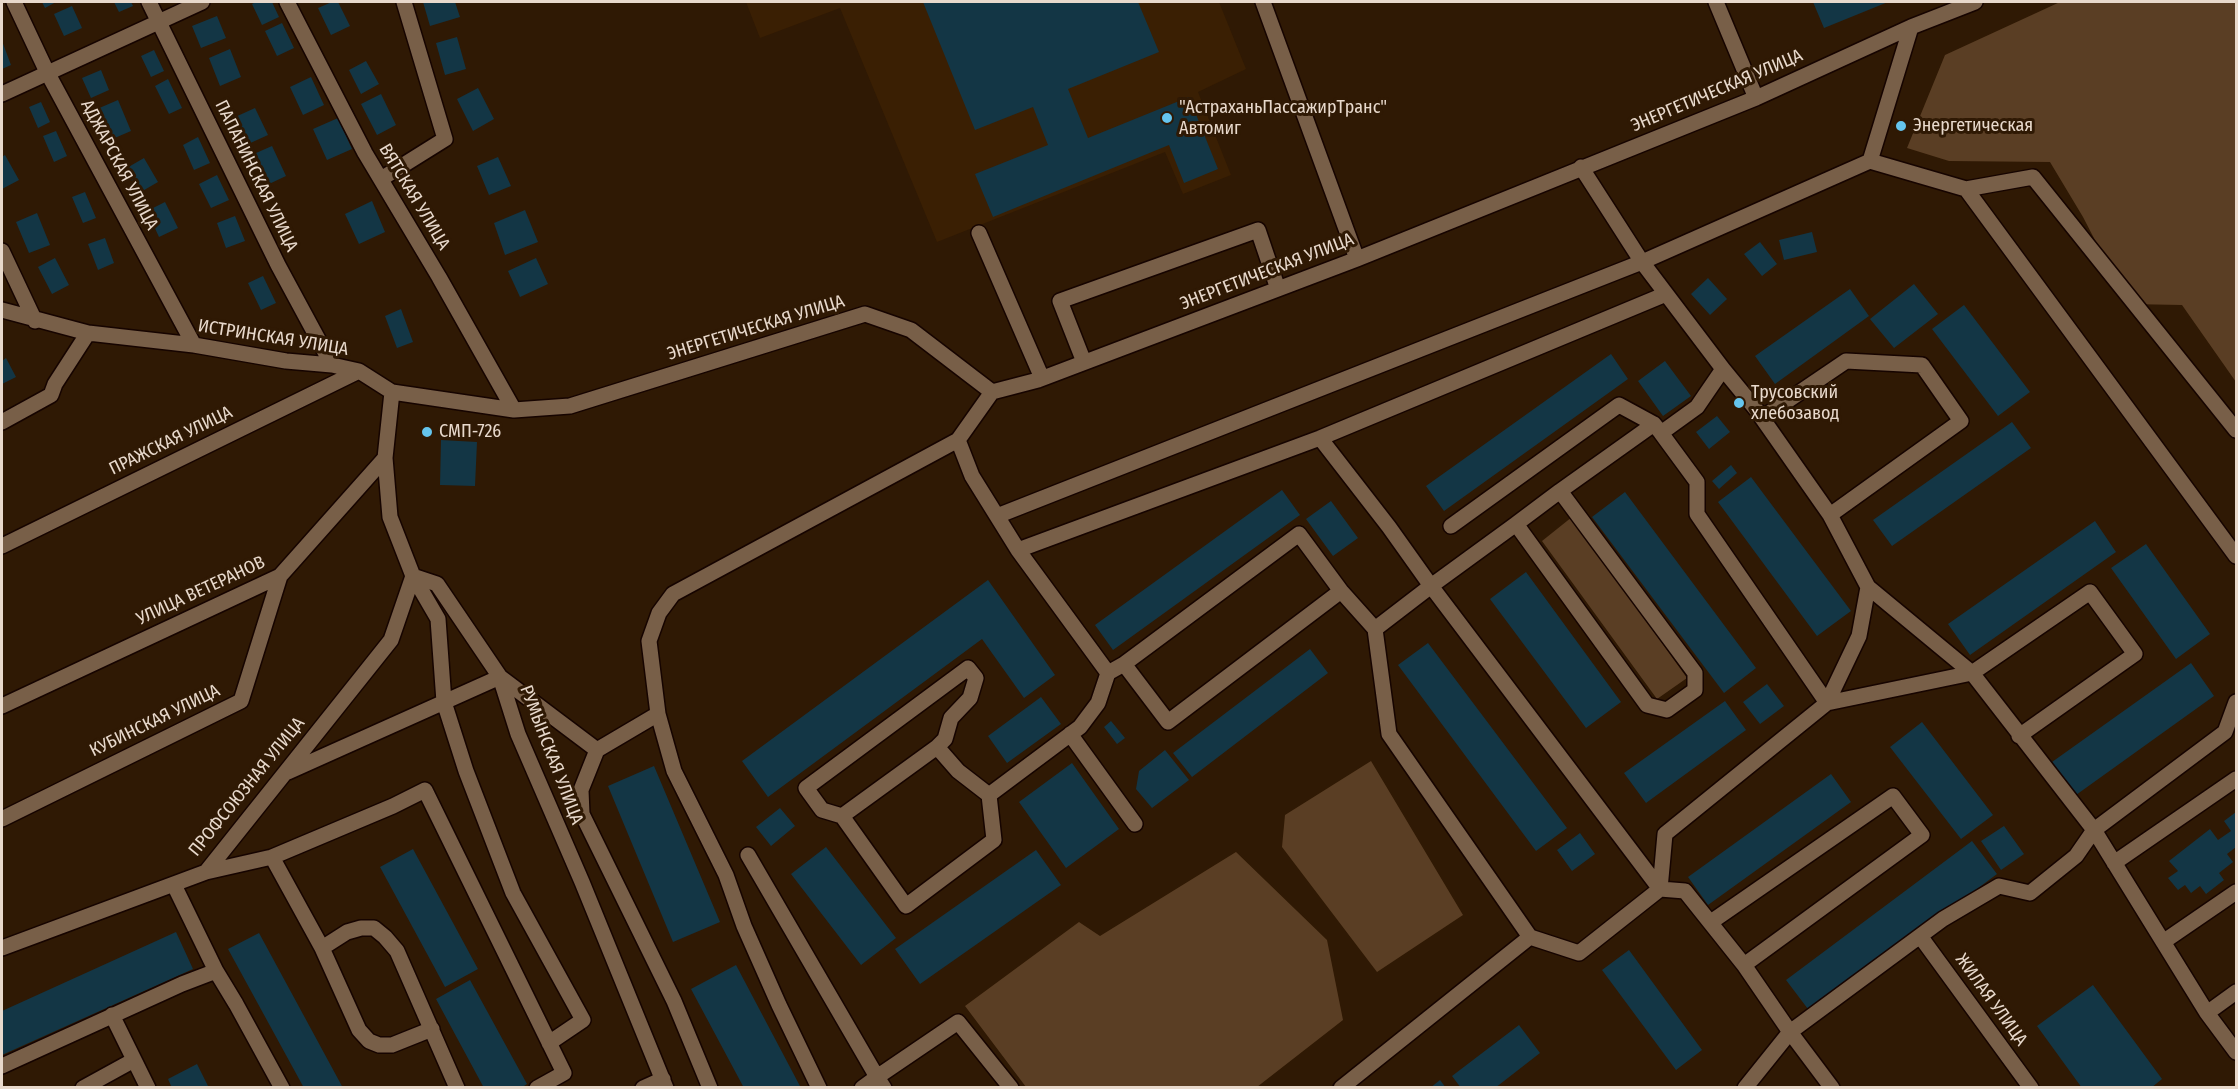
<!DOCTYPE html>
<meta charset="utf-8">
<style>
body{margin:0}
#map{position:relative;width:2238px;height:1089px;overflow:hidden;background:#2f1904;font-family:"Fira Sans Condensed",sans-serif}
canvas{display:block}
.frame{position:absolute;inset:0;border:3px solid #e8d9cc;pointer-events:none}
</style>
<div id="map">
<canvas width="2238" height="1089"></canvas>
<div class="frame"></div>
</div>
<script>
const ctx = document.querySelector('canvas').getContext('2d');
ctx.lineJoin = 'round';
function paint(path, color) {
  ctx.fillStyle = color;
  ctx.fill(path, 'evenodd');
}
function poly(rows) {
  const path = new Path2D();
  for (const r of rows) {
    path.moveTo(r[0], r[1]);
    for (let i = 2; i < r.length; i += 2) path.lineTo(r[i], r[i + 1]);
  }
  return path;
}
function strokePath(path, color, width, dash) {
  ctx.strokeStyle = color;
  ctx.lineWidth = width;
  ctx.lineCap = dash ? 'butt' : 'round';
  ctx.setLineDash(dash || []);
  ctx.stroke(path);
}
function drawText(font, color, halo, rows, align = 'center') {
  ctx.font = font + ' "Fira Sans Condensed",sans-serif';
  ctx.lineWidth = 6;
  ctx.setLineDash([]);
  ctx.textBaseline = 'middle';
  ctx.strokeStyle = halo;
  ctx.fillStyle = color;
  for (const [text, x, y, turn = 0] of rows) {
    ctx.save();
    ctx.translate(x, y);
    ctx.rotate((+turn || 0) * Math.PI / 180);
    ctx.textAlign = isNaN(turn) ? turn : align;
    if (halo) ctx.strokeText(text, 0, 0);
    ctx.fillText(text, 0, 0);
    ctx.restore();
  }
}
paint(poly([
 [746,2,1219,2,1246,69,1198,92,1231,175,1183,194,1165,152,937,242,840,8,760,38]
]), '#3a1f03');
paint(poly([
 [2060,2,2236,2,2236,382,2182,305,2128,304,2083,217,2050,162,1949,161,1907,148,1945,55],
 [1572,517,1687,678,1657,699,1542,541],
 [1371,761,1463,915,1377,972,1282,847,1285,815],
 [1236,852,1327,940,1343,1020,1257,1087,1026,1087,965,1006,1079,922,1100,936]
]), '#5a3e24');
paint(poly([
 [42,2,56,2,45,8],
 [114,2,131,2,133,6,119,12],
 [256,2,272,2,279,17,262,25,252,4],
 [332,2,338,2,350,26,331,35,318,8],
 [423,2,455,2,460,17,430,26],
 [923,2,1138,2,1159,52,1068,89,1088,138,1189,97,1218,169,1184,183,1169,145,993,217,975,174,1048,145,1033,107,975,130],
 [1813,2,1888,2,1824,28],
 [72,6,82,28,64,36,54,14],
 [217,16,226,38,201,48,192,26],
 [282,23,294,48,277,56,265,31],
 [457,37,466,69,445,75,436,43],
 [2,41,11,65,2,69],
 [230,49,241,77,220,86,209,58],
 [154,50,164,71,151,77,141,56],
 [366,61,379,84,361,94,349,70],
 [101,70,109,90,91,98,82,78],
 [311,77,324,105,303,115,290,87],
 [168,79,182,108,169,114,155,86],
 [478,88,494,119,473,131,457,99],
 [381,94,396,125,377,135,361,104],
 [118,100,131,131,110,140,97,109],
 [41,102,50,122,38,128,29,107],
 [255,108,268,135,246,145,233,118],
 [338,118,352,149,327,160,313,129],
 [56,131,67,156,54,162,43,136],
 [198,137,210,163,194,170,183,145],
 [272,146,286,176,269,184,256,153],
 [5,155,19,180,2,189,2,157],
 [498,157,511,186,489,195,477,166],
 [144,158,158,182,139,193,125,169],
 [217,175,229,200,211,208,199,184],
 [85,192,96,218,83,223,72,197],
 [372,201,385,232,359,244,345,214],
 [165,202,178,228,159,237,147,211],
 [525,210,538,242,505,255,494,223],
 [37,213,50,245,29,253,16,222],
 [235,216,245,241,226,248,217,223],
 [1812,232,1817,252,1784,260,1779,240],
 [105,238,114,263,98,270,88,244],
 [1760,242,1777,264,1762,276,1744,254],
 [55,258,69,285,52,294,38,267],
 [536,258,548,284,520,297,508,271],
 [263,276,276,303,261,310,248,283],
 [1708,278,1727,299,1710,315,1691,294],
 [1914,284,1938,314,1894,348,1870,319],
 [1850,289,1869,316,1775,384,1755,356],
 [1964,305,2030,392,1998,416,1932,329],
 [401,309,413,342,397,348,385,316],
 [1611,354,1628,379,1444,511,1426,486],
 [6,358,16,377,2,384,2,361],
 [1665,361,1691,396,1663,416,1638,381],
 [1717,416,1730,432,1709,449,1696,432],
 [2012,422,2031,448,1892,546,1873,520],
 [441,440,477,442,475,486,440,485],
 [1731,465,1737,473,1719,489,1712,481],
 [1751,477,1851,611,1817,636,1718,502],
 [1282,490,1300,515,1113,650,1095,625],
 [1625,492,1756,668,1724,693,1592,517],
 [1331,501,1358,538,1333,556,1306,519],
 [2095,521,2116,552,1970,655,1948,624],
 [2146,544,2210,634,2176,659,2111,568],
 [1526,572,1621,702,1586,728,1490,599],
 [988,580,1055,675,1024,698,982,639,768,797,742,761],
 [1428,643,1567,828,1536,851,1398,665],
 [1310,649,1328,673,1192,777,1173,753],
 [2191,663,2214,696,2076,795,2052,762],
 [1767,684,1784,706,1760,724,1743,702],
 [1041,697,1061,724,1007,763,988,736],
 [1725,701,1746,730,1646,803,1624,773],
 [1111,721,1125,738,1117,744,1104,727],
 [1922,722,1993,815,1961,839,1890,747],
 [1165,750,1189,780,1152,808,1136,789,1139,771],
 [1072,763,1119,829,1066,868,1019,802],
 [654,766,720,922,673,942,608,786],
 [1831,774,1851,802,1708,905,1688,877],
 [780,808,795,826,771,846,756,827],
 [2236,812,2236,847,2227,854,2233,862,2219,873,2224,880,2206,894,2200,886,2191,893,2185,885,2178,890,2168,878,2178,871,2169,861,2210,829,2218,840,2231,831,2224,821],
 [2004,826,2024,854,2001,870,1981,841],
 [1580,833,1595,854,1572,871,1557,850],
 [1972,841,1997,874,1811,1013,1786,980],
 [826,847,896,938,861,965,791,874],
 [413,849,478,969,445,987,380,867],
 [1036,850,1061,885,920,984,895,949],
 [176,932,193,969,2,1055,2,1011],
 [259,933,343,1088,304,1088,228,949],
 [1629,950,1702,1050,1676,1070,1602,970],
 [736,965,801,1088,744,1088,691,989],
 [470,980,527,1084,521,1088,484,1088,436,999],
 [2093,985,2162,1079,2151,1088,2082,1088,2037,1026],
 [1519,1025,1540,1053,1495,1088,1461,1088,1452,1076],
 [197,1064,209,1088,172,1088,168,1079],
 [1440,1080,1446,1088,1430,1088]
]), '#133645');
const minor = poly([
 [14,2,47,72,194,345],
 [149,2,278,265,332,365],
 [287,2,365,153,439,277,514,410],
 [1263,2,1357,259],
 [1716,2,1756,98],
 [2,94,202,2],
 [1870,161,1966,189,2236,556],
 [1581,167,1642,262,1870,161,1911,27],
 [381,179,445,139,404,2],
 [1966,189,2033,177,2236,430],
 [979,233,1042,378],
 [2,251,35,321],
 [2,310,88,333,194,345,286,361,332,365,359,371,392,392,514,410,570,406,865,314,911,330,992,392,1038,380,1357,259,1756,98,1911,27,1975,2],
 [1084,362,1060,301,1258,230,1278,289],
 [1762,418,1846,361,1922,365,1961,421,1830,515],
 [2,422,51,395,55,384,88,333],
 [1654,424,1560,491,1695,673,1695,690,1667,710,1647,705,1516,524,1431,586,1660,889],
 [1661,433,1697,482,1697,514,1827,703,1972,673,2090,592,2135,654,2019,736],
 [385,458,390,517,413,576,437,584,500,677,518,734,582,882,666,1088],
 [997,516,1642,262,1723,369,1697,407,1661,433,1654,424,1619,405,1451,526],
 [1516,524,1560,491],
 [2,546,359,371],
 [1018,550,1320,438,1666,294],
 [413,576,438,619,444,702,466,771,513,893,583,1020,549,1043],
 [1375,629,1389,734,1530,937],
 [1124,664,1168,722,1341,591],
 [1108,673,1124,664,1299,534,1341,591,1375,629,1431,586,1389,527,1320,438],
 [2,706,280,576,385,458,392,392],
 [658,714,597,750,581,790,582,814,674,1001,710,1088],
 [1070,734,1135,824],
 [937,747,842,816,822,810,806,788,968,668,976,678,970,698,951,718,945,739,937,747,958,771,989,795,1080,727,1098,703,1108,673,1018,550,972,476,958,440,992,392],
 [288,772,500,677,597,750],
 [842,816,906,906,994,840,989,795],
 [2,819,241,701,280,576],
 [748,855,877,1077,862,1088],
 [272,857,393,806,425,790,564,1073,537,1088],
 [2114,863,2236,779],
 [206,872,272,857,322,948],
 [174,885,216,971],
 [1660,889,1665,834,1827,703,1859,636,1868,587,1830,515,1755,408,1723,369],
 [1711,922,1893,796,1922,835,1744,965],
 [1920,936,2031,1088],
 [2163,942,2236,892],
 [2,948,206,872,391,640,413,576],
 [2236,992,2207,1013,2236,1052],
 [2207,1013,2094,830,2225,732,2236,702],
 [112,1015,148,1088],
 [432,1029,392,1045,379,1045,369,1041,359,1030,322,948,347,932,361,928,374,928,385,937,397,951,457,1088],
 [2,1066,182,984,216,971,236,1004,282,1088],
 [83,1088,134,1060],
 [643,1088,663,1079],
 [819,1088,779,1005,744,926,726,875,674,771,658,714,649,641,659,613,673,594,958,440],
 [884,1088,877,1077,958,1022,1011,1088],
 [1341,1088,1530,937,1579,953,1660,889,1685,891,1744,965,1790,1032,1745,1088],
 [1832,1088,1790,1032,1943,919,1999,886,2030,893,2076,856,2094,830,1972,673,1868,587]
]);
strokePath(minor, '#160400', 18);
strokePath(minor, '#785f48', 15);
for (const [x, y, r, color] of [
 [1167,118,6,"#65c5ee"],
 [1901,126,6,"#65c5ee"],
 [1739,403,6,"#65c5ee"],
 [427,432,6,"#65c5ee"]
]) {
  const dot = new Path2D();
  dot.arc(x, y, r, 0, 2 * Math.PI);
  ctx.fillStyle = color;
  ctx.fill(dot);
  strokePath(dot, '#2f1904', 2);
}
drawText('18px', '#e8d9cc', '#2f1904', [
 ["ЭНЕРГЕТИЧЕСКАЯ УЛИЦА",1717,91,-23],
 ["АДЖАРСКАЯ УЛИЦА",119,165,62],
 ["ПАПАНИНСКАЯ УЛИЦА",256,176,64],
 ["ВЯТСКАЯ УЛИЦА",414,197,59],
 ["ЭНЕРГЕТИЧЕСКАЯ УЛИЦА",1267,272,-21],
 ["ЭНЕРГЕТИЧЕСКАЯ УЛИЦА",756,328,-17],
 ["ИСТРИНСКАЯ УЛИЦА",273,338,9],
 ["ПРАЖСКАЯ УЛИЦА",171,441,-26],
 ["УЛИЦА ВЕТЕРАНОВ",201,591,-25],
 ["КУБИНСКАЯ УЛИЦА",155,721,-26],
 ["РУМЫНСКАЯ УЛИЦА",551,755,69],
 ["ПРОФСОЮЗНАЯ УЛИЦА",247,787,-51],
 ["ЖИЛАЯ УЛИЦА",1991,1000,54]
]);
drawText('18px', '#e8d9cc', '#2f1904', [
 ["\"АстраханьПассажирТранс\"",1179,108],
 ["Автомиг",1179,129],
 ["Энергетическая",1913,126],
 ["Трусовский",1751,393],
 ["хлебозавод",1751,414],
 ["СМП-726",439,432]
], 'left');
</script>
